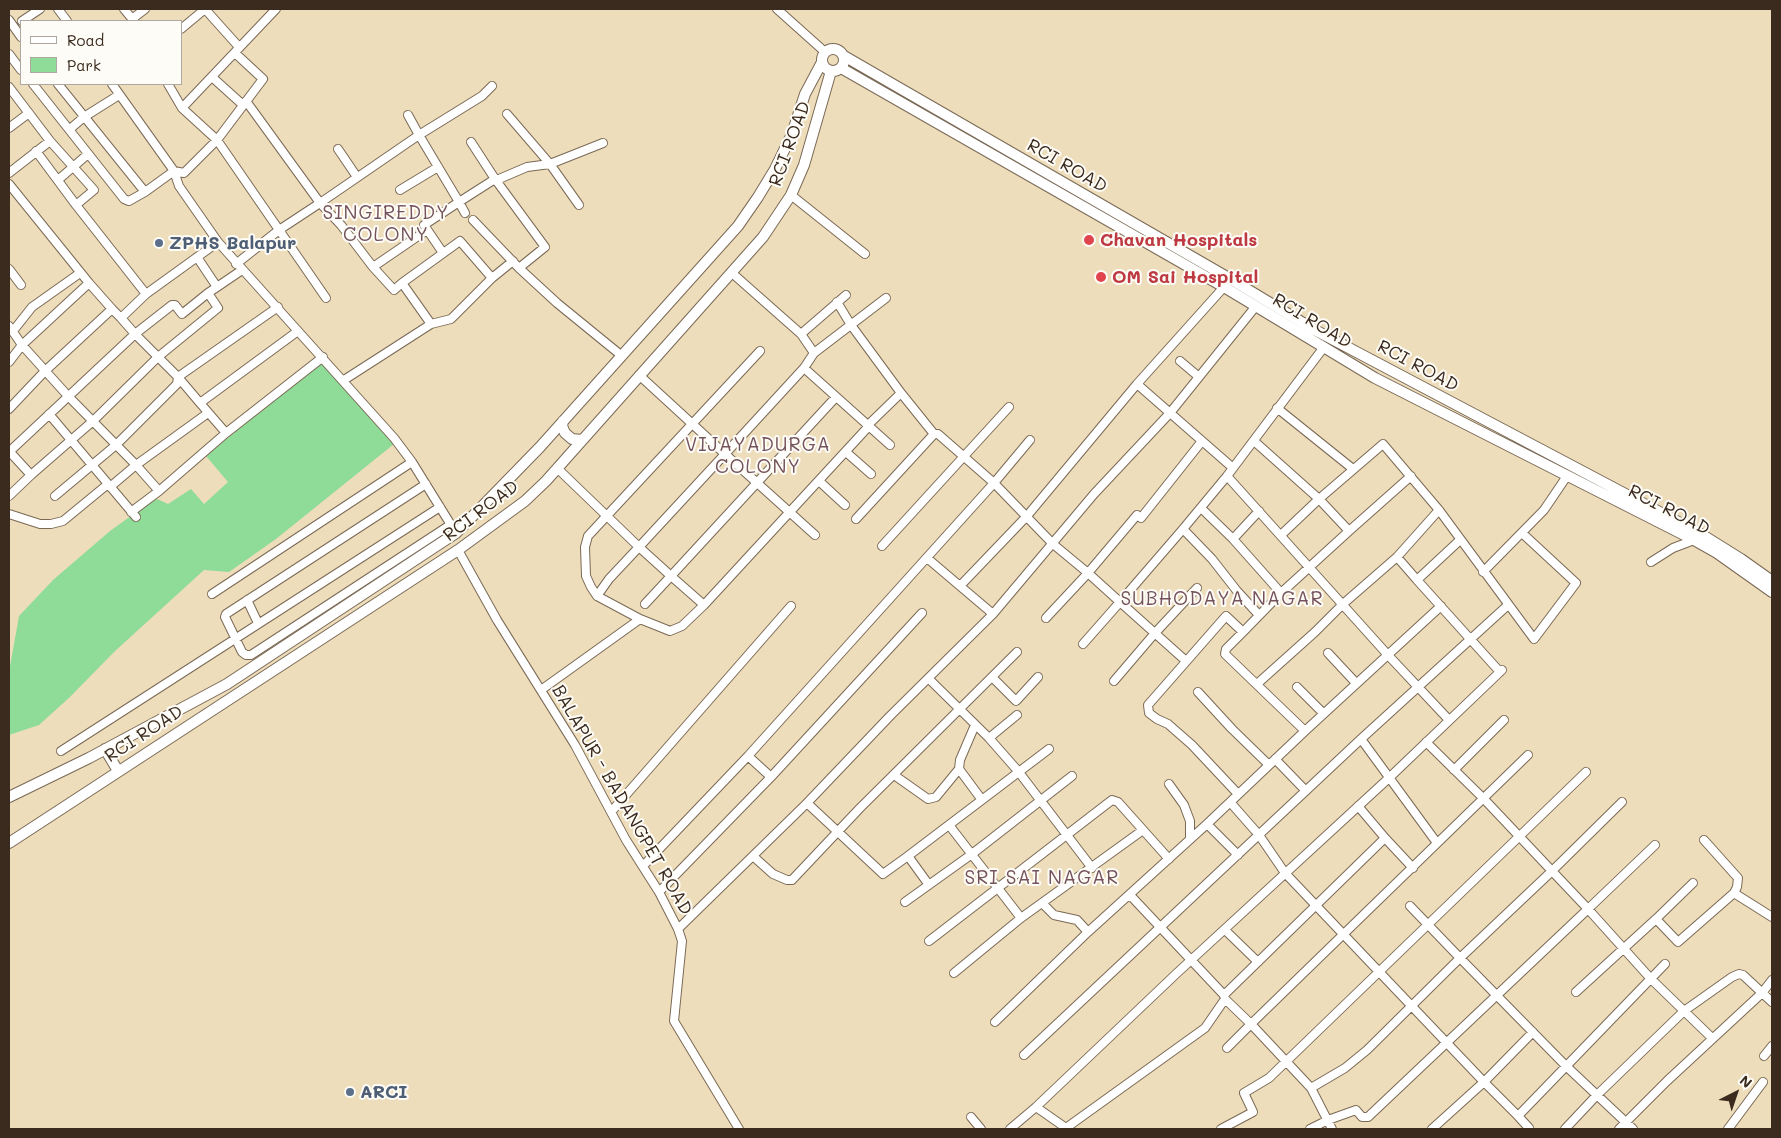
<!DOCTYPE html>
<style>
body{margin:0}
#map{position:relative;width:1781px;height:1138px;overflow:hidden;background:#edb;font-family:Mali,sans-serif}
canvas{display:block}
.frame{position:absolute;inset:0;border:10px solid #3b2a1e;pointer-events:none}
.legend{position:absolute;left:20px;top:20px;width:162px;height:65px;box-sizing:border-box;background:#fdfcf7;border:1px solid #afa8a0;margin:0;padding:6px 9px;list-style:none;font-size:15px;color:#3b2a1e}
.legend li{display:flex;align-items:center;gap:10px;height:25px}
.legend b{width:25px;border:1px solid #afa8a0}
.north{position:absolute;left:1711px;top:1068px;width:50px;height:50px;-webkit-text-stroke:4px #fdfcf7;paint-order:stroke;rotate:41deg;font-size:14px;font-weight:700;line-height:20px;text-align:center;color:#3b2a1e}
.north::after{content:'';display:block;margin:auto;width:18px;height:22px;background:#3b2a1e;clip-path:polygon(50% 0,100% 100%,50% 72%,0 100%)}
</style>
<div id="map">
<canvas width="1781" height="1138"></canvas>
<div class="frame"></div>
<ul class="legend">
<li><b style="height:6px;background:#fff"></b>Road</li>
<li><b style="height:14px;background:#8fdb98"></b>Park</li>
</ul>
<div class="north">N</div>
</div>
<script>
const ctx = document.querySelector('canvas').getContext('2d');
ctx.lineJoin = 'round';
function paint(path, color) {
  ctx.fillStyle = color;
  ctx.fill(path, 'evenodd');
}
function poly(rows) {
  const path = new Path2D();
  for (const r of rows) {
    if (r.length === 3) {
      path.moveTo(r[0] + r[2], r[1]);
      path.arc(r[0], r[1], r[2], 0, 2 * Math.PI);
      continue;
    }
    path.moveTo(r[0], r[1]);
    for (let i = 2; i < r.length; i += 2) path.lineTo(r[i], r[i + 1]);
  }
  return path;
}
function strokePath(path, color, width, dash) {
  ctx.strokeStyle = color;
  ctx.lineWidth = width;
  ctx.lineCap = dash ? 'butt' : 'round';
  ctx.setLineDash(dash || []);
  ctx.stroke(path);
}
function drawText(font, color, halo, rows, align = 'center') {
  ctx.font = font + ' Mali,sans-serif';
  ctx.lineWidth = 4;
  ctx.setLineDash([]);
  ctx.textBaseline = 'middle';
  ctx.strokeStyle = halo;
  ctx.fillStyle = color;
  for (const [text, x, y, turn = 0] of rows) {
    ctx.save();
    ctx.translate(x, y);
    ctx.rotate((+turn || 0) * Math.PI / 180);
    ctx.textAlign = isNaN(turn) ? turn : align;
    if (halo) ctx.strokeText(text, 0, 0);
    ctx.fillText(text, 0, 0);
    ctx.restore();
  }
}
paint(poly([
 [320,362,394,444,276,539,229,572,204,570,114,652,70,697,39,725,9,735,9,672,19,616,53,580,110,531,149,503,157,499,168,504,191,489,204,504,228,482,206,456]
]), '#8fdb98');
const minor = poly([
 [58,9,67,21],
 [124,9,134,21],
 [777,9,825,52],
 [132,19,145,9],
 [9,20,21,37],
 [22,21,40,9],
 [181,29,205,9,239,47],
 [9,54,21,70],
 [212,77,243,105],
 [33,84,124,199,129,201,145,192],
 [58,84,145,192,174,171,184,173,217,140,263,79,235,53],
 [112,84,174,171,179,186,218,242,394,438,412,462,456,533],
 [168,84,182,108,217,140,326,298],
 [9,87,50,141,94,190,76,205,36,151],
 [246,101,320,203,419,135,459,202,424,225,443,253],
 [182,108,276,9],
 [507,114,550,164,579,205],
 [408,115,419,135,482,96,492,86],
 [9,128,29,113],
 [70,129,84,117,119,95],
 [471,142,495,179,499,179,527,167,550,164,603,143],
 [338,149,357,177],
 [9,173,50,141],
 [58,180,88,154],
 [9,184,89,283,22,345,68,396,136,465,159,491],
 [400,190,438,167],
 [791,195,865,254],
 [465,213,459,202,495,179,545,247,519,268],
 [473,220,519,268,557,303,622,356],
 [197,257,217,287,208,293,218,308,158,357,178,377,278,307],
 [236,264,279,230,320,203,341,225,373,267,427,230],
 [373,267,394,290,402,283],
 [9,269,21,285],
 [732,273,801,334,846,295],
 [89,283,112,309],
 [217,287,242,270],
 [146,294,218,242],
 [837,302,851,325,901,393,868,425],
 [121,318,135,334,172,305,175,305,182,314,208,293],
 [431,324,451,319,492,278],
 [9,326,22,345,9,362],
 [13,331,32,307,80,273],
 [1324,347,1227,476,1387,654,1449,720],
 [814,353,886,298],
 [1180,361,1199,377],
 [804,368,890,445],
 [639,375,725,454,804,368,814,353,801,334],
 [344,380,431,324,402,283,460,241,492,278,513,261],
 [1137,384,1233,468],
 [901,393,934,434],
 [836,397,671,576,704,605,869,426],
 [1277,408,1353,469],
 [9,409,45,371,112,309,121,318,146,294,76,205],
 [49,414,136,517],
 [226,433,323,357],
 [1254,441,1319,499,1349,531,1411,476],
 [9,452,135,334,158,357,93,421,31,475,9,451],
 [846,452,871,474],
 [557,468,639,547,609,579,597,596,640,619],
 [819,481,845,505],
 [426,484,226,614,225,617,242,652,246,655,251,655,450,525],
 [110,487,136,465,208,413],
 [9,496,31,475],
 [55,496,116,445,177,384,178,377,200,403,298,331],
 [1201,508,1233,539,1281,593],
 [131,512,159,491,226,433,200,403],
 [9,514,40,524,51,524,63,521,108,484],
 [856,519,934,434,938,434,994,483,1030,440],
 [1183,529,1212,559,1237,591,1259,615],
 [1281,535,1319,499,1383,444,1439,510,1534,639,1576,583,1522,533],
 [1233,539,1259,511],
 [882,546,1009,407],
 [458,550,497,620,575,745,626,840,659,892,678,929,682,941,674,1021,739,1129],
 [1397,557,1417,580,1460,540],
 [927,558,993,614],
 [1651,562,1673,548,1694,540],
 [1483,572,1544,510,1567,476],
 [1417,580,1500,672],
 [960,586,1027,516,1137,384,1224,287],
 [212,594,412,462],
 [597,596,591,587,586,576,585,547,588,536,760,351],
 [247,600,258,623],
 [645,604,671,576,639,547,725,454,815,535],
 [1046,618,1088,573,1120,602,1083,644],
 [1328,653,1356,683],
 [1186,661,1120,602,1183,529,1227,476],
 [992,677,1016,701,1038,677],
 [929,679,989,738,1018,771,1092,868],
 [1114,681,1155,633,1197,588],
 [1257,684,1315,632,1343,604,1397,557,1439,510],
 [1297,687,1323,713],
 [541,690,640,619,670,631,682,626,704,605],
 [1198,692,1232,729,1269,765],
 [1305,731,1441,606],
 [989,738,1017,715],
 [1361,739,1437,843],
 [61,751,440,507],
 [748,756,771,777],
 [1275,759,1306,791],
 [959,769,982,800],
 [1454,770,1504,720],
 [894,775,928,799,936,797,959,769,960,760,975,725],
 [1169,784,1184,805,1190,821,1190,839],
 [1238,794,1192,745,1168,724,1157,719,1149,713,1148,705,1226,616,1243,632,1281,593,1349,531],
 [1230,802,1259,835,1285,873,1484,1082,1533,1032],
 [807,803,883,874,908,856,1049,749],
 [1358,806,1385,838],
 [611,812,791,606],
 [1207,824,1238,855],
 [949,825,1021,918],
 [1655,845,1588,909,1651,979,1712,1038],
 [908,856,929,885],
 [754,857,773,874,787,880,792,880,860,808,1017,652],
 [643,866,748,756,994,483,1053,544,1088,573,1137,515,1141,518,1202,441],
 [659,892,771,777,922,613],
 [1734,893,1772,917],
 [1130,895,1224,995],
 [905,902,972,854,1072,776],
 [1043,904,1054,915,1077,920,1088,932],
 [1410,906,1460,958,1552,871,1484,799,1426,742],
 [1656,919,1678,942,1734,893,1737,887,1738,878,1704,840],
 [678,929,807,803,890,716,993,614,1094,494,1170,413,1256,306],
 [1225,930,1258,962],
 [929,941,1112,800,1118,802,1169,859],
 [954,973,1021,918,1143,830],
 [1576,992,1656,919,1693,883],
 [1225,999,1251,1024,1227,1048],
 [995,1022,1088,932,1207,824,1305,731,1225,654,1226,649,1243,632],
 [1024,1055,1361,739,1508,605],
 [1764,1056,1772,1046],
 [1311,1088,1345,1068,1367,1050,1460,958,1566,1066,1633,1129],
 [1036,1107,1066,1128,1205,1028,1225,999,1224,995,1385,838,1413,868],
 [1518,1116,1529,1128],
 [971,1117,981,1129],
 [1010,1129,1036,1107,1177,973,1390,777,1502,670],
 [1221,1129,1253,1112,1244,1093,1269,1078,1586,772],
 [1310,1129,1328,1120,1356,1110,1362,1117,1368,1117,1588,909,1552,871,1622,802],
 [1332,1129,1311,1088,1251,1024,1528,755],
 [1432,1129,1484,1082,1518,1116,1665,964],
 [1565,1129,1597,1095,1684,1011,1732,977,1739,974,1743,975,1772,1002],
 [1619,1129,1667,1081,1762,993,1772,980],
 [1728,1129,1763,1082]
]);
const major = poly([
 [833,60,11],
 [844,56,1227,277,1313,329,1701,534,1741,559,1772,581],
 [841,68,1224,287,1375,378,1694,540,1717,553,1772,592],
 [563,421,562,426,565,433,572,439,582,440],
 [105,749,118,771],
 [9,797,89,758,227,684,418,558,456,533,466,523,540,447,738,226,758,197,775,169,792,134,805,94,822,62],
 [9,843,458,550,525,501,546,481,763,237,791,195,804,165,831,71]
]);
strokePath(minor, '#7a6955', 10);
strokePath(major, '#7a6955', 12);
strokePath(minor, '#fff', 8);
strokePath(major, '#fff', 10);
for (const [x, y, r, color] of [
 [1089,240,6,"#e0444e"],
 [159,243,5,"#5c6f8a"],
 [1101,277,6,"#e0444e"],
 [350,1092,5,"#5c6f8a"]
]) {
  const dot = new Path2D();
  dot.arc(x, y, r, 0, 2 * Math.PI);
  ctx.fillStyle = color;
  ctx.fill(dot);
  strokePath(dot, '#fdfcf7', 2);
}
drawText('18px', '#3b2a1e', '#fdfcf7', [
 ["RCI ROAD",790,144,-70],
 ["RCI ROAD",1067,166,30],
 ["RCI ROAD",1312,321,31],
 ["RCI ROAD",1418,366,28],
 ["RCI ROAD",1669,510,27],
 ["RCI ROAD",481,511,-37],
 ["RCI ROAD",144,734,-33],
 ["BALAPUR - BADANGPET ROAD",622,800,60]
]);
drawText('bold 18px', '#be3a42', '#fdfcf7', [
 ["Chavan Hospitals",1100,240],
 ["OM Sai Hospital",1112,277]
], 'left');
drawText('bold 18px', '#4e5e75', '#fdfcf7', [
 ["ZPHS Balapur",169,243],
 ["ARCI",360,1092]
], 'left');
ctx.letterSpacing = '1px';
drawText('19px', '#75535c', '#fdfcf7', [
 ["SINGIREDDY",386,213],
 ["COLONY",386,235],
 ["VIJAYADURGA",758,445],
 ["COLONY",758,467],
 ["SUBHODAYA NAGAR",1222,599],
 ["SRI SAI NAGAR",1042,878]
]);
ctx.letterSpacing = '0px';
</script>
